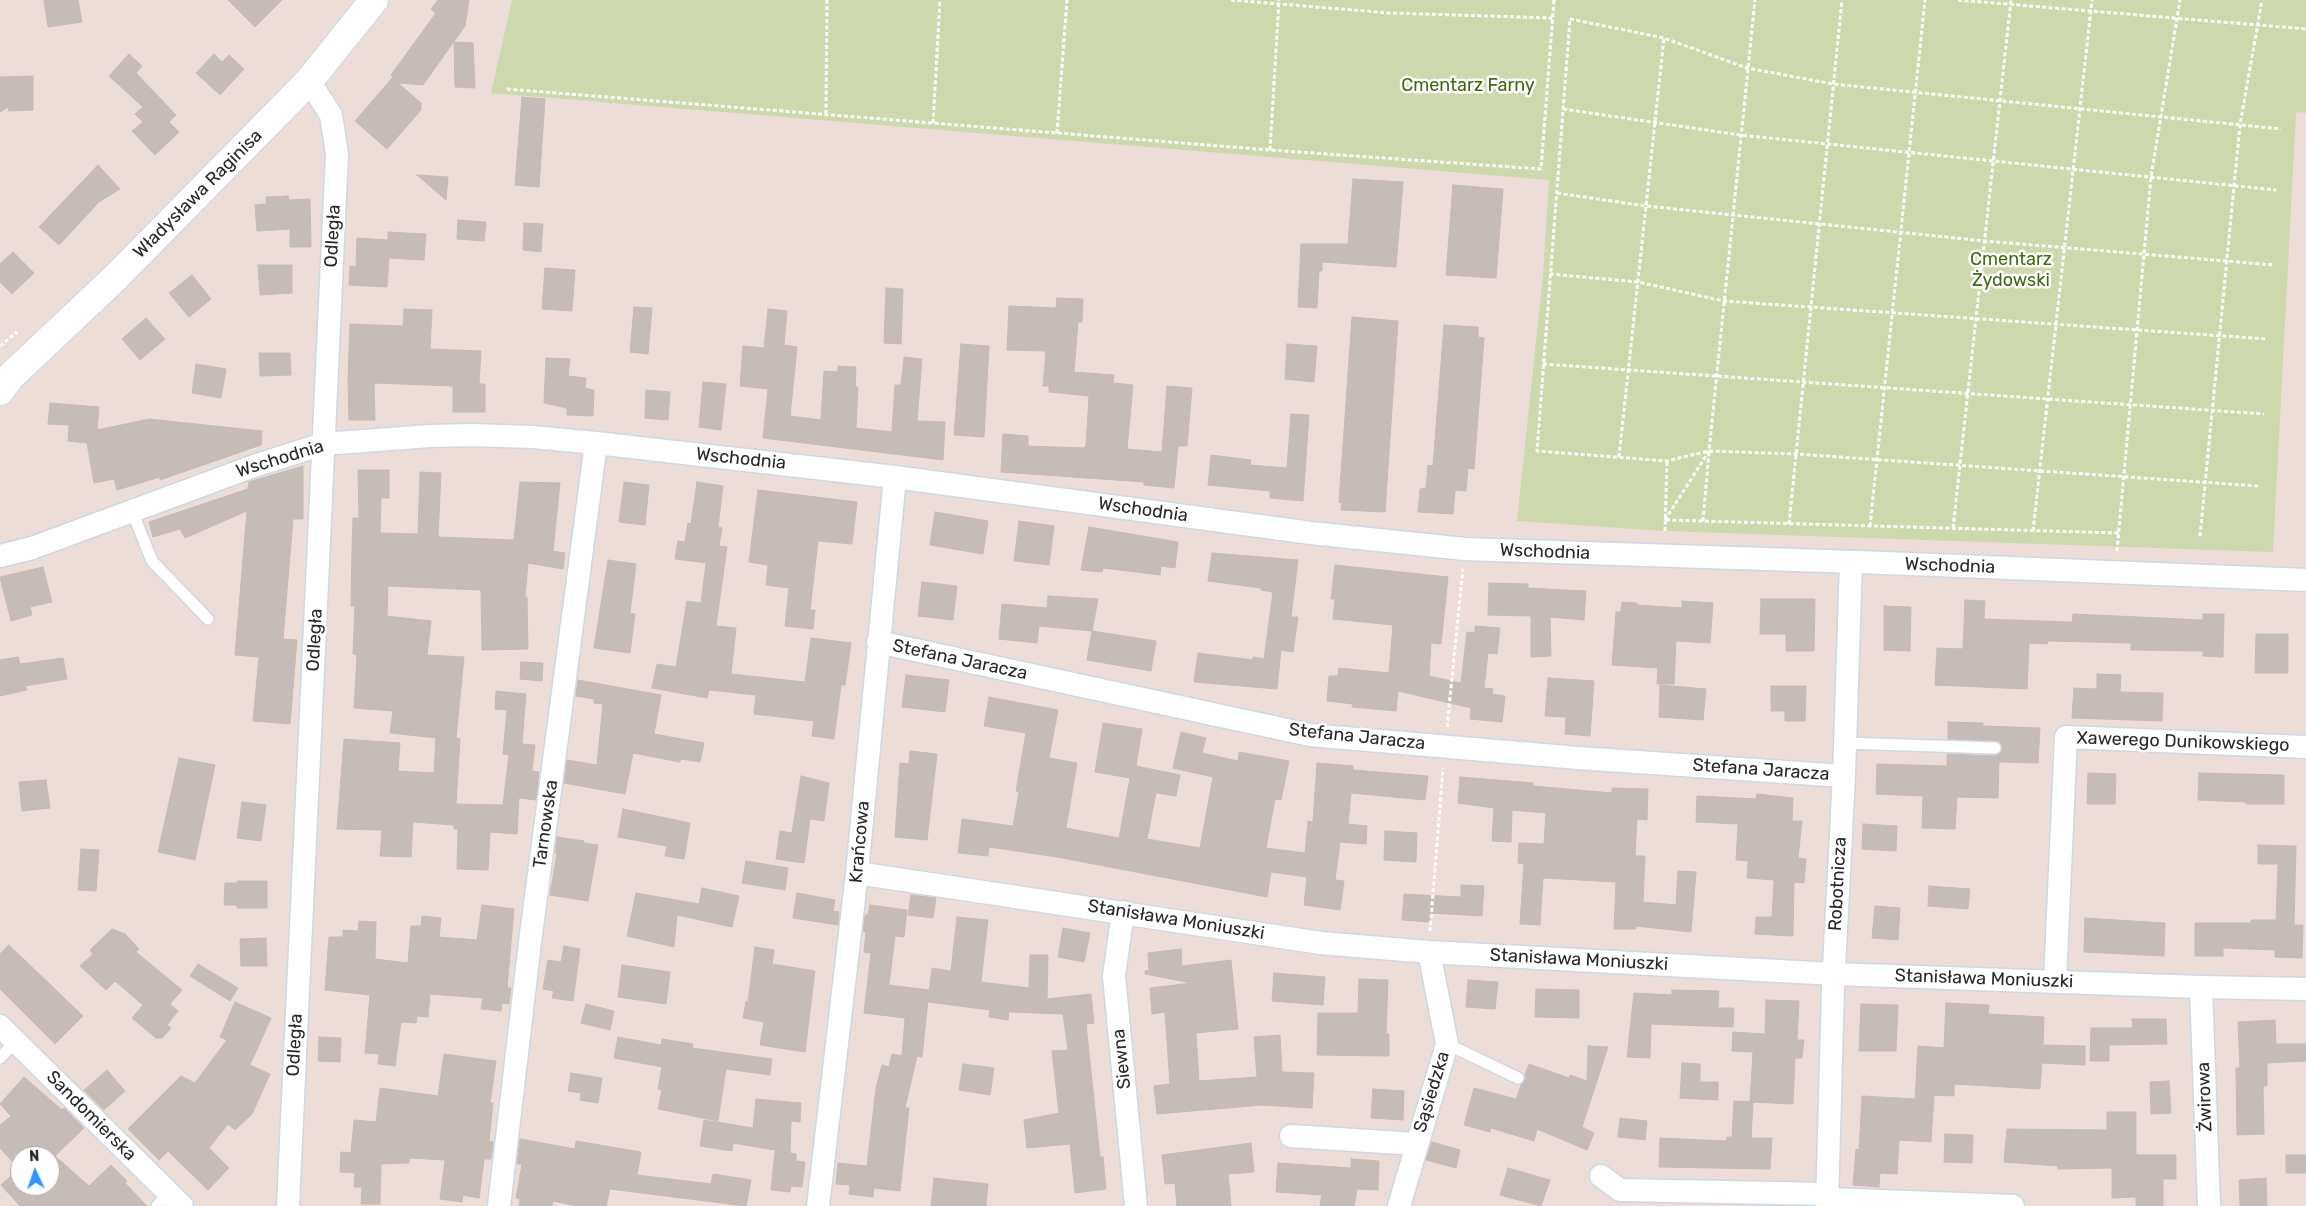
<!DOCTYPE html>
<meta charset="utf-8">
<style>
body{margin:0}
#map{position:relative;width:2306px;height:1206px;overflow:hidden;background:#ecddd8;font-family:Rubik,sans-serif}
canvas{display:block}
.north{position:absolute;left:10px;top:1146px;width:50px;height:50px;box-sizing:border-box;background:#fff;border:1px solid #a9a9a9;border-radius:50%;rotate:357deg;font-size:14px;font-weight:700;line-height:20px;text-align:center;color:#282828}
.north::after{content:'';display:block;margin:auto;width:18px;height:22px;background:#3295ff;clip-path:polygon(50% 0,100% 100%,50% 72%,0 100%)}
</style>
<div id="map">
<canvas width="2306" height="1206"></canvas>
<div class="north">N</div>
</div>
<script>
const ctx = document.querySelector('canvas').getContext('2d');
ctx.lineJoin = 'round';
function paint(path, color) {
  ctx.fillStyle = color;
  ctx.fill(path, 'evenodd');
}
function poly(rows) {
  const path = new Path2D();
  for (const r of rows) {
    path.moveTo(r[0], r[1]);
    for (let i = 2; i < r.length; i += 2) path.lineTo(r[i], r[i + 1]);
  }
  return path;
}
function strokePath(path, color, width, dash) {
  ctx.strokeStyle = color;
  ctx.lineWidth = width;
  ctx.lineCap = dash ? 'butt' : 'round';
  ctx.setLineDash(dash || []);
  ctx.stroke(path);
}
function drawText(font, color, halo, rows, align = 'center') {
  ctx.font = font + ' Rubik,sans-serif';
  ctx.lineWidth = 5;
  ctx.setLineDash([]);
  ctx.textBaseline = 'middle';
  ctx.strokeStyle = halo;
  ctx.fillStyle = color;
  for (const [text, x, y, turn = 0] of rows) {
    ctx.save();
    ctx.translate(x, y);
    ctx.rotate((+turn || 0) * Math.PI / 180);
    ctx.textAlign = isNaN(turn) ? turn : align;
    if (halo) ctx.strokeText(text, 0, 0);
    ctx.fillText(text, 0, 0);
    ctx.restore();
  }
}
paint(poly([
 [512,0,2306,0,2306,113,2296,112,2273,552,1665,531,1517,521,1543,275,1549,180,491,93]
]), '#ced8ad');
const building = poly([
 [44,0,78,0,82,22,48,27,44,0],
 [228,0,282,0,255,27,228,0],
 [438,0,469,0,465,26,423,85,398,83,421,103,421,110,387,149,355,121,393,77,391,75,436,13,431,9,438,0],
 [454,42,473,43,475,88,455,87,454,42],
 [129,54,142,66,136,73,176,115,169,122,179,132,155,155,132,131,143,122,135,114,143,107,109,76,129,54],
 [214,54,222,62,229,55,244,69,220,95,196,73,214,54],
 [33,76,33,110,9,111,8,107,0,112,0,77,33,76],
 [522,97,545,99,539,187,515,185,522,97],
 [98,165,120,189,99,202,59,245,39,227,98,165],
 [417,175,448,177,446,200,417,175],
 [1353,179,1403,182,1396,267,1322,262,1322,271,1319,271,1317,308,1298,307,1301,244,1348,244,1353,179],
 [1453,185,1503,189,1496,278,1446,275,1453,185],
 [288,196,289,200,310,199,311,247,290,247,290,229,257,231,255,205,266,204,266,197,288,196],
 [458,220,486,222,484,241,457,239,458,220],
 [524,223,543,224,541,252,523,250,524,223],
 [388,232,426,234,424,260,389,258,387,287,349,285,350,266,356,267,357,238,388,240,388,232],
 [13,252,34,273,12,294,0,282,0,264,13,252],
 [258,265,292,265,292,293,260,295,258,265],
 [545,268,575,270,572,311,542,309,545,268],
 [192,275,211,299,189,317,169,293,192,275],
 [886,288,903,289,901,344,884,343,886,288],
 [1057,298,1083,299,1082,322,1078,322,1074,372,1114,375,1113,383,1133,385,1127,449,1162,452,1167,386,1192,388,1187,446,1178,446,1174,488,1144,485,1144,482,1001,472,1003,434,1028,436,1028,446,1084,448,1086,446,1089,396,1049,392,1049,386,1043,386,1046,351,1007,350,1009,306,1056,308,1057,298],
 [634,307,652,308,648,354,630,352,634,307],
 [404,309,432,310,430,349,481,351,479,384,485,384,485,412,453,412,453,386,374,383,375,420,349,420,348,380,350,324,403,326,404,309],
 [768,309,787,311,784,345,797,347,790,416,821,420,824,371,838,372,838,366,856,367,855,387,858,387,856,428,892,432,895,385,901,385,904,357,922,359,917,421,945,422,943,460,763,438,768,389,740,386,743,346,764,348,768,309],
 [1352,317,1398,321,1385,512,1341,510,1342,503,1339,502,1352,317],
 [146,318,165,339,140,360,122,339,146,318],
 [1444,325,1478,327,1478,337,1484,338,1474,469,1468,468,1466,491,1455,490,1453,514,1418,512,1420,489,1426,488,1428,465,1433,466,1444,325],
 [961,344,989,346,984,437,954,435,961,344],
 [1287,344,1317,346,1314,382,1285,379,1287,344],
 [259,353,290,353,291,375,260,376,259,353],
 [546,358,570,359,568,376,586,378,585,388,594,390,593,416,567,415,567,408,544,403,546,358],
 [196,364,226,369,221,398,192,393,196,364],
 [703,382,726,384,721,430,699,427,703,382],
 [646,390,670,392,668,420,645,418,646,390],
 [50,403,99,407,97,430,149,419,262,431,261,445,160,480,160,477,117,490,114,479,94,483,87,443,68,441,69,425,48,424,50,403],
 [1291,414,1309,415,1303,501,1270,498,1270,491,1208,485,1211,455,1251,460,1250,465,1287,468,1291,414],
 [303,466,303,519,293,519,283,639,297,640,290,724,253,721,259,657,235,655,247,511,185,538,180,529,153,537,149,522,248,489,249,482,252,481,303,466],
 [358,470,389,470,389,498,381,498,380,533,418,534,420,472,441,473,438,537,514,540,520,482,560,483,553,551,565,553,563,569,528,563,525,597,527,597,528,649,482,650,481,590,388,586,387,616,431,621,427,655,464,657,456,738,460,739,456,804,503,805,509,755,503,754,507,710,495,709,496,691,526,694,522,744,535,745,532,771,539,772,536,800,519,798,517,834,490,832,488,870,457,869,458,829,454,829,454,825,413,822,411,857,380,856,382,830,337,829,344,739,400,743,398,771,434,773,436,738,390,733,393,711,354,708,357,655,353,654,355,606,351,606,352,548,353,518,359,518,358,470],
 [624,482,649,485,645,525,619,522,624,482],
 [697,482,723,486,718,527,722,528,719,546,727,547,716,626,736,628,731,674,805,682,811,638,851,643,845,685,841,685,834,739,812,736,814,721,754,714,756,695,709,690,707,698,652,688,657,664,676,667,687,601,701,603,706,563,675,559,678,541,685,542,688,523,691,524,697,482],
 [758,490,857,502,852,544,818,541,810,610,815,610,813,629,785,626,789,588,766,585,768,565,749,562,758,490],
 [935,512,988,521,983,554,930,545,935,512],
 [1019,521,1054,526,1049,565,1014,561,1019,521],
 [1089,527,1178,542,1175,568,1161,566,1160,575,1103,568,1102,572,1081,570,1089,527],
 [1212,553,1298,560,1291,617,1298,617,1293,652,1281,650,1277,689,1194,682,1198,653,1253,660,1253,657,1264,659,1273,592,1261,590,1261,588,1208,581,1212,553],
 [608,560,636,564,630,613,635,614,630,653,594,648,608,560],
 [1335,565,1448,577,1441,644,1431,643,1429,676,1461,683,1467,632,1475,633,1475,626,1500,628,1497,654,1488,653,1484,688,1493,689,1492,694,1505,696,1502,722,1470,719,1471,708,1398,691,1396,711,1352,707,1353,704,1327,701,1329,676,1338,676,1339,668,1389,673,1393,625,1333,619,1335,599,1331,599,1335,565],
 [43,567,52,602,30,607,32,615,11,621,0,577,43,567],
 [922,582,957,586,953,620,918,616,922,582],
 [1489,583,1528,584,1528,588,1586,591,1584,620,1550,617,1551,656,1531,657,1531,616,1488,615,1489,583],
 [1048,596,1098,599,1092,631,1156,641,1151,671,1087,660,1092,631,1039,626,1037,643,999,639,1002,604,1047,608,1048,596],
 [1761,599,1815,599,1814,651,1786,651,1786,634,1760,634,1761,599],
 [1965,600,1985,601,1984,619,2072,622,2073,614,2203,620,2203,614,2224,614,2223,657,2203,656,2203,651,2131,650,2131,643,2048,641,2047,644,2029,643,2027,689,1935,685,1937,648,1963,649,1965,600],
 [1682,601,1713,603,1710,643,1676,641,1674,684,1657,684,1658,668,1612,665,1616,612,1621,612,1622,602,1637,603,1637,605,1682,608,1682,601],
 [1884,606,1911,607,1910,651,1884,650,1884,606],
 [2256,634,2288,634,2288,673,2255,673,2256,634],
 [18,657,20,664,63,658,67,679,25,686,27,690,0,696,0,660,18,657],
 [521,662,543,663,542,681,520,679,521,662],
 [2097,674,2121,675,2120,692,2163,693,2162,721,2072,718,2074,688,2097,689,2097,674],
 [906,675,949,680,945,712,902,707,906,675],
 [1548,678,1594,681,1590,736,1565,734,1566,717,1545,716,1548,678],
 [578,680,661,695,654,734,704,743,700,762,681,759,680,762,633,753,625,794,564,783,567,760,597,765,603,704,594,703,594,699,576,696,578,680],
 [1660,685,1706,689,1703,720,1659,717,1660,685],
 [1771,686,1806,686,1805,721,1785,721,1785,711,1771,711,1771,686],
 [989,697,1058,710,1049,758,1077,763,1066,828,1119,838,1130,778,1095,772,1103,723,1142,729,1136,766,1180,775,1176,796,1156,793,1147,839,1200,848,1213,777,1173,768,1181,732,1206,738,1202,753,1238,761,1239,752,1289,761,1281,800,1275,799,1266,848,1305,853,1308,821,1313,822,1317,763,1353,766,1353,770,1428,776,1425,800,1351,793,1348,824,1367,826,1366,844,1340,842,1335,880,1344,881,1340,910,1304,905,1307,877,1271,872,1267,897,1057,857,989,847,988,856,958,853,962,819,1013,826,1019,792,1016,791,1026,733,984,726,989,697],
 [1948,722,1983,723,1983,726,2040,728,2038,763,1999,762,1998,798,1957,797,1955,829,1922,828,1923,796,1876,794,1877,764,1947,766,1947,754,1995,756,2002,752,2001,744,1996,741,1948,739,1948,722],
 [910,751,937,754,927,840,895,837,900,763,909,764,910,751],
 [179,758,215,765,195,860,158,852,179,758],
 [2088,773,2116,774,2115,804,2087,804,2088,773],
 [2199,773,2284,775,2284,804,2246,804,2246,802,2198,800,2199,773],
 [801,776,829,783,824,821,810,819,804,863,776,859,780,831,792,833,801,776],
 [1460,777,1533,783,1533,786,1612,793,1612,788,1648,789,1647,820,1637,819,1635,856,1645,856,1643,902,1676,905,1678,871,1696,872,1691,932,1636,926,1636,929,1614,929,1616,882,1543,878,1540,925,1520,924,1524,864,1518,863,1519,843,1544,844,1546,813,1512,810,1511,842,1492,841,1494,808,1458,803,1460,777],
 [46,780,50,808,22,811,19,782,46,780],
 [1757,794,1793,798,1792,821,1802,821,1798,858,1806,859,1804,883,1794,882,1793,936,1755,934,1756,917,1772,917,1774,880,1747,878,1748,861,1736,860,1738,824,1696,822,1697,796,1756,799,1757,794],
 [242,802,266,805,261,841,237,838,242,802],
 [623,809,690,823,684,859,665,856,667,846,618,837,623,809],
 [1863,824,1897,826,1896,851,1862,849,1863,824],
 [1385,831,1417,833,1416,862,1384,860,1385,831],
 [557,837,584,841,584,843,598,845,588,901,550,895,557,853,555,853,557,837],
 [2258,845,2296,846,2294,925,2303,925,2302,958,2275,957,2275,950,2223,948,2223,956,2195,956,2195,923,2251,923,2251,920,2276,920,2278,864,2258,864,2258,845],
 [81,849,99,850,96,891,78,890,81,849],
 [746,861,788,868,785,890,742,883,746,861],
 [238,881,267,881,267,908,237,908,237,905,224,905,225,883,238,883,238,881],
 [1461,885,1484,886,1482,916,1430,913,1430,922,1402,920,1404,894,1461,897,1461,885],
 [1929,886,1970,889,1968,909,1928,906,1929,886],
 [702,888,739,896,732,927,677,915,674,947,627,936,636,893,699,904,702,888],
 [797,893,835,900,833,911,839,912,838,925,793,918,797,893],
 [911,895,936,898,933,918,908,915,911,895],
 [482,905,514,909,507,988,511,988,509,1004,502,1003,501,1011,481,1009,483,998,430,994,428,1017,417,1016,416,1023,401,1022,395,1066,378,1064,379,1054,365,1053,370,995,325,990,329,937,343,937,343,930,358,931,359,921,376,922,375,959,408,963,411,926,421,926,422,916,441,918,439,937,477,940,482,905],
 [870,905,907,910,904,937,895,936,889,985,929,990,922,1057,917,1056,905,1108,909,1108,900,1191,874,1188,873,1197,849,1194,850,1185,836,1184,838,1163,867,1166,876,1088,882,1065,889,1067,892,1054,902,1056,905,1018,864,1013,871,953,864,952,866,932,863,931,865,915,868,915,870,905],
 [1875,906,1900,908,1898,940,1872,938,1875,906],
 [957,917,988,920,981,982,1029,988,1030,955,1048,955,1047,999,1091,994,1094,1023,1086,1024,1100,1157,1103,1157,1106,1189,1075,1193,1070,1144,1027,1148,1024,1120,1059,1113,1052,1051,1068,1050,1063,1014,1009,1012,1008,1020,989,1017,990,1010,928,1002,932,968,951,971,957,917],
 [2085,918,2165,923,2164,956,2084,952,2085,918],
 [1063,928,1090,933,1084,962,1058,957,1063,928],
 [112,929,125,934,139,949,136,952,182,990,170,1004,178,1011,167,1025,171,1028,162,1038,156,1038,132,1018,143,1005,115,981,106,990,80,966,93,954,90,950,112,929],
 [266,938,267,966,241,966,240,939,266,938],
 [9,945,83,1016,55,1044,0,989,0,954,9,945],
 [564,946,580,949,573,1001,552,998,554,991,543,989,548,960,561,962,564,946],
 [755,947,774,950,772,964,815,971,805,1052,760,1045,764,1022,743,1018,746,1001,748,1002,755,947],
 [1181,949,1182,966,1231,960,1238,1029,1196,1033,1199,1081,1257,1077,1254,1037,1280,1035,1282,1072,1314,1073,1312,1108,1262,1105,1157,1114,1154,1086,1170,1084,1165,1012,1152,1014,1150,988,1192,983,1145,974,1145,971,1149,970,1148,953,1181,949],
 [198,964,238,988,230,1001,190,976,198,964],
 [622,965,670,972,666,1004,618,997,622,965],
 [1274,973,1325,977,1323,1005,1272,1001,1274,973],
 [1359,979,1388,980,1386,1034,1389,1034,1389,1056,1317,1055,1318,1013,1358,1013,1359,979],
 [1468,980,1498,982,1495,1009,1466,1007,1468,980],
 [1536,989,1579,990,1579,1018,1535,1017,1536,989],
 [1672,990,1719,991,1718,1008,1734,1008,1733,1027,1651,1024,1650,1058,1627,1057,1634,993,1672,995,1672,990],
 [1766,1000,1799,1001,1797,1040,1804,1040,1802,1058,1795,1058,1793,1104,1750,1102,1753,1052,1732,1051,1733,1032,1765,1034,1766,1000],
 [235,1002,271,1018,250,1065,270,1074,252,1114,235,1130,228,1124,209,1148,229,1168,208,1190,168,1151,159,1160,128,1129,181,1076,195,1083,227,1040,220,1037,235,1002],
 [1946,1003,1989,1005,1988,1014,2044,1017,2043,1045,2085,1046,2085,1065,2042,1063,2040,1089,1954,1084,1954,1096,1934,1095,1931,1142,1899,1140,1897,1174,1880,1173,1879,1187,1853,1185,1856,1149,1859,1150,1862,1096,1915,1099,1918,1046,1944,1048,1946,1003],
 [586,1004,614,1011,610,1030,581,1023,586,1004],
 [1861,1004,1898,1005,1896,1051,1859,1051,1861,1004],
 [2132,1019,2166,1019,2167,1044,2109,1045,2109,1061,2090,1061,2091,1028,2133,1028,2132,1019],
 [2275,1020,2276,1044,2306,1044,2306,1061,2267,1063,2267,1086,2263,1086,2264,1134,2237,1135,2236,1068,2240,1068,2238,1022,2275,1020],
 [319,1037,341,1038,340,1062,318,1061,319,1037],
 [618,1037,661,1045,662,1039,693,1044,692,1048,772,1059,770,1075,726,1069,718,1121,658,1109,662,1090,658,1089,662,1067,614,1058,618,1037],
 [1588,1046,1608,1047,1582,1127,1594,1133,1587,1150,1537,1129,1534,1141,1491,1128,1490,1132,1464,1125,1474,1088,1516,1099,1529,1064,1569,1078,1570,1075,1587,1081,1588,1046],
 [444,1054,496,1061,490,1103,493,1103,489,1141,493,1142,491,1159,484,1159,479,1198,463,1195,462,1202,440,1199,445,1160,409,1158,409,1163,381,1164,380,1204,361,1204,362,1187,354,1187,355,1173,340,1172,341,1152,351,1153,354,1120,376,1122,380,1088,438,1096,444,1054],
 [1682,1063,1700,1064,1700,1082,1718,1082,1718,1100,1680,1098,1682,1063],
 [963,1064,994,1068,990,1095,959,1090,963,1064],
 [107,1070,125,1091,104,1110,84,1090,107,1070],
 [571,1073,602,1078,598,1103,580,1100,581,1093,568,1091,571,1073],
 [24,1077,62,1110,64,1108,84,1128,55,1156,89,1186,111,1165,127,1181,125,1183,147,1206,20,1206,1,1185,19,1169,0,1148,0,1125,11,1116,0,1104,24,1077],
 [20,1156,50,1156,50,1186,20,1186,20,1156],
 [2169,1081,2171,1113,2151,1114,2150,1082,2169,1081],
 [1373,1089,1404,1091,1403,1120,1371,1118,1373,1089],
 [756,1099,801,1103,800,1122,791,1121,790,1153,796,1154,796,1161,805,1162,802,1187,791,1186,790,1192,771,1190,775,1151,786,1152,733,1143,732,1151,700,1146,704,1120,753,1128,756,1099],
 [1734,1101,1753,1102,1751,1138,1772,1138,1770,1169,1659,1167,1660,1138,1727,1141,1727,1137,1732,1137,1734,1101],
 [2107,1112,2136,1112,2136,1155,2176,1155,2176,1179,2163,1179,2163,1206,2136,1206,2136,1197,2112,1198,2112,1168,2058,1169,2058,1166,2004,1162,2007,1129,2107,1130,2107,1112],
 [1620,1118,1647,1121,1645,1140,1618,1137,1620,1118],
 [1945,1134,1973,1135,1972,1163,1944,1162,1945,1134],
 [520,1139,575,1149,576,1141,641,1152,637,1175,711,1184,713,1174,751,1180,746,1206,610,1189,606,1206,577,1206,553,1201,552,1206,519,1206,520,1199,516,1198,522,1164,517,1164,520,1139],
 [1432,1142,1460,1150,1456,1168,1426,1160,1432,1142],
 [1251,1143,1254,1172,1228,1174,1231,1206,1177,1206,1175,1183,1165,1184,1162,1155,1251,1143],
 [2286,1155,2306,1155,2306,1173,2286,1173,2286,1155],
 [1351,1159,1379,1161,1378,1190,1357,1189,1354,1206,1320,1206,1322,1195,1276,1192,1278,1163,1351,1168,1351,1159],
 [1508,1168,1550,1180,1541,1206,1500,1195,1508,1168],
 [934,1178,988,1184,986,1206,931,1206,934,1178],
 [2266,1178,2267,1206,2240,1206,2239,1180,2266,1178]
]);
paint(building, '#c6bcb7');
strokePath(building, '#c7b9b2', 1);
const lane = poly([
 [132,511,152,561,208,619],
 [1845,743,1995,748],
 [1447,1044,1518,1078],
 [0,1058,16,1041],
 [157,1206,169,1194]
]);
const street = poly([
 [0,556,32,548,254,466,323,444,430,436,470,435,533,437,596,443,895,477,1311,533,1465,549,1886,563,2306,580],
 [878,642,1310,735,1578,758,1844,776],
 [857,873,1321,943,1429,952,1834,974,2201,987,2306,989],
 [1123,912,1114,976,1136,1206],
 [2055,981,2066,737,2306,747],
 [2201,987,2209,1206],
 [0,1026,182,1206],
 [1291,1136,1416,1144],
 [1601,1176,1620,1190,1828,1194],
 [1828,1199,2013,1206],
 [288,1206,337,154,331,115,309,81],
 [499,1206,530,942,596,443],
 [818,1206,857,873,895,477],
 [1399,1206,1447,1044,1429,952],
 [1827,1206,1833,987,1844,776,1851,562]
]);
const secondary = poly([
 [0,391,10,377,116,277,309,81,374,0]
]);
strokePath(lane, '#cdd8e3', 14);
strokePath(street, '#cdd8e3', 25);
strokePath(secondary, '#cdd8e3', 30);
strokePath(poly([
 [1231,0,1390,13,1552,18],
 [1958,0,2306,29],
 [507,89,1270,150,1541,169,1554,0],
 [1563,109,1740,135,2276,190],
 [826,114,827,0],
 [933,123,940,0],
 [1057,133,1067,0],
 [1270,150,1279,0],
 [1557,193,1646,206,1985,241,2274,265],
 [1550,274,1638,282,1724,301,2267,339],
 [0,346,17,332],
 [1543,364,2264,414],
 [1619,457,1664,38],
 [2258,486,1796,454,1709,451,1667,461,1537,451,1570,19,1664,38,1747,68,1833,84,2281,129],
 [1665,520,1709,451,1755,0],
 [1666,520,2119,533],
 [1703,521,1709,452],
 [1789,524,1842,0],
 [1870,526,1925,0],
 [1953,528,2011,0],
 [1665,531,1667,461],
 [2033,531,2092,0],
 [2200,536,2240,125,2262,0],
 [2117,551,2151,177,2180,0],
 [1447,727,1463,569],
 [1430,931,1443,768]
]), '#fff', 3, [4, 2.5]);
strokePath(lane, '#fff', 11);
strokePath(street, '#fff', 22);
strokePath(secondary, '#fff', 28);
drawText('18px', '#3f6a13', '#fff', [
 ["Cmentarz Farny",1468,86],
 ["Cmentarz",2011,260],
 ["Żydowski",2011,281]
]);
drawText('18px', '#282828', '#fff', [
 ["Władysława Raginisa",198,194,-45],
 ["Odległa",333,236,-87],
 ["Wschodnia",280,459,-17],
 ["Wschodnia",741,459,6],
 ["Wschodnia",1143,510,8],
 ["Wschodnia",1545,552,2],
 ["Wschodnia",1950,566,2],
 ["Odległa",315,640,-87],
 ["Stefana Jaracza",960,660,12],
 ["Stefana Jaracza",1357,737,6],
 ["Xawerego Dunikowskiego",2183,742,2],
 ["Stefana Jaracza",1761,770,4],
 ["Tarnowska",546,824,-82],
 ["Krańcowa",860,842,-85],
 ["Robotnicza",1838,884,-87],
 ["Stanisława Moniuszki",1176,920,9],
 ["Stanisława Moniuszki",1579,960,3],
 ["Stanisława Moniuszki",1984,979,2],
 ["Odległa",295,1045,-87],
 ["Siewna",1122,1059,-96],
 ["Sąsiedzka",1432,1092,-73],
 ["Żwirowa",2205,1097,-92],
 ["Sandomierska",91,1116,45]
]);
</script>
